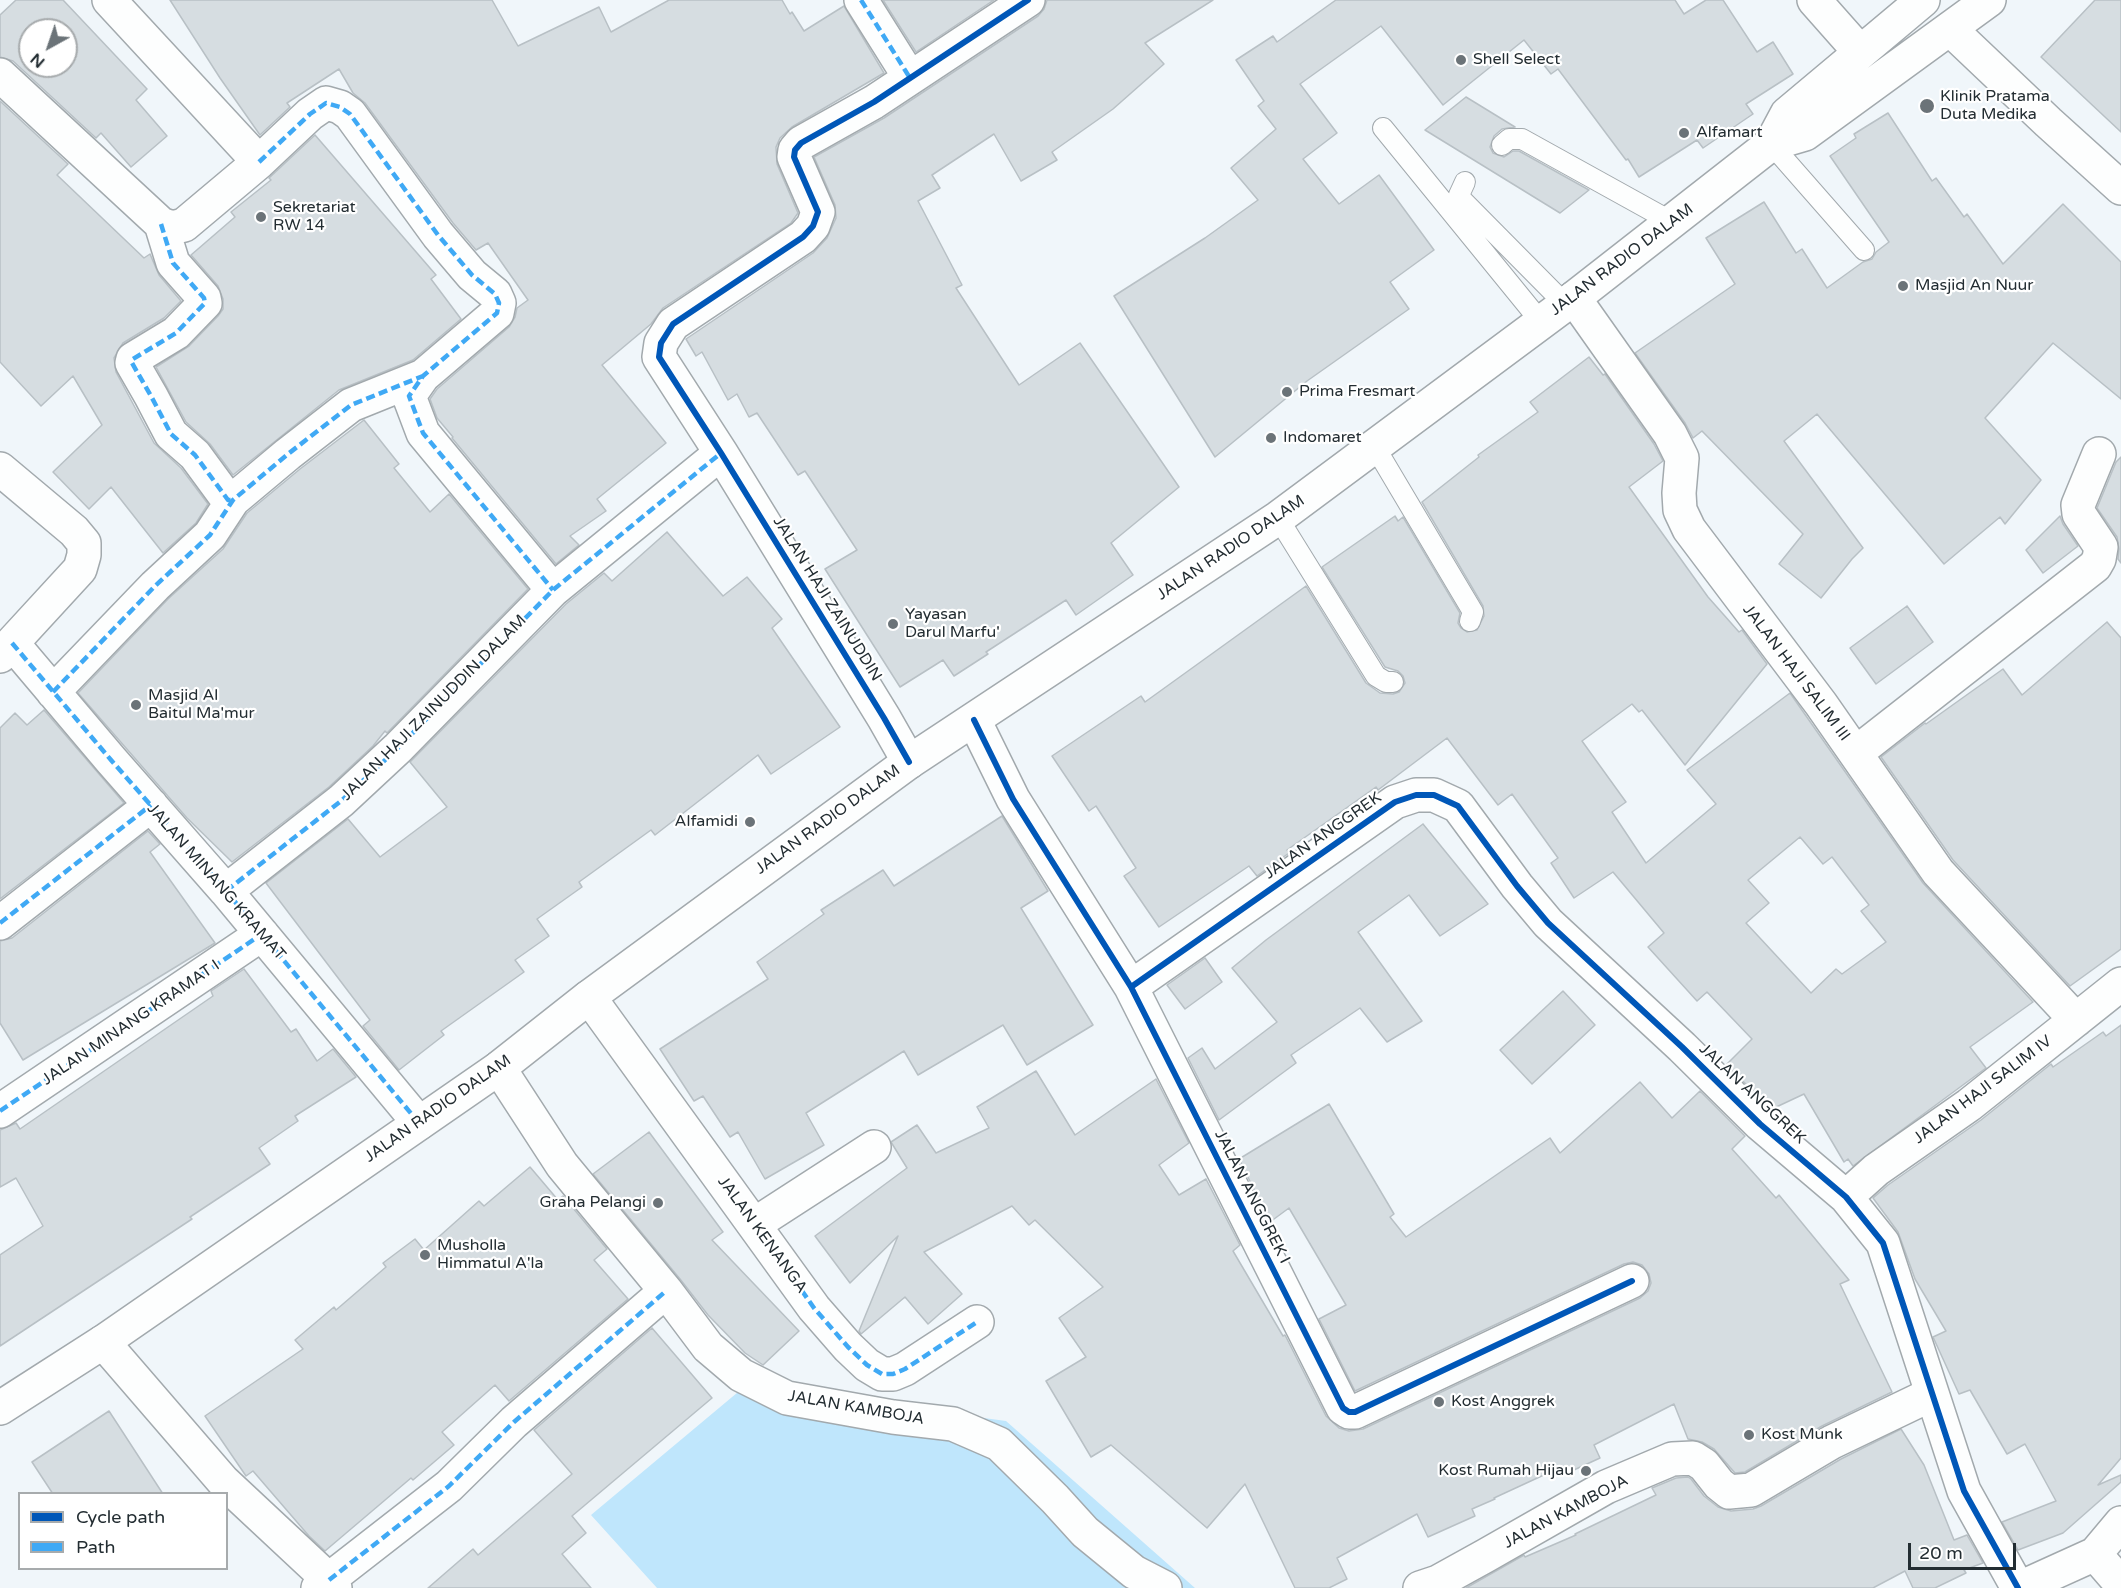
<!DOCTYPE html>
<style>
body{margin:0}
#map{position:relative;width:2121px;height:1588px;overflow:hidden;background:#f0f6fa;font-family:"Varela Round",sans-serif}
canvas{display:block}
.legend{position:absolute;left:18px;top:1492px;width:210px;height:78px;box-sizing:border-box;background:#fff;border:2px solid #a7abad;margin:0;padding:8px 10px;list-style:none;font-size:18px;color:#232d32}
.legend li{display:flex;align-items:center;gap:12px;height:30px}
.legend b{width:30px;border:2px solid #a7abad}
.north{position:absolute;left:18px;top:18px;width:60px;height:60px;box-sizing:border-box;background:#fff;border:2px solid #a7abad;border-radius:50%;rotate:220deg;font-size:16px;font-weight:700;line-height:24px;text-align:center;color:#232d32}
.north::after{content:'';display:block;margin:auto;width:21px;height:27px;background:#6b7378;clip-path:polygon(50% 0,100% 100%,50% 72%,0 100%)}
.scale{position:absolute;left:1908px;top:1543px;width:108px;height:27px;box-sizing:border-box;border:3px solid #232d32;border-top:0;padding-left:8px;font-size:18px;line-height:21px;white-space:nowrap;color:#232d32;-webkit-text-stroke:4px #fff;paint-order:stroke}
</style>
<div id="map">
<canvas width="2121" height="1588"></canvas>
<ul class="legend">
<li><b style="height:8px;background:#0057b8"></b>Cycle path</li>
<li><b style="height:8px;background:#3fa9f5"></b>Path</li>
</ul>
<div class="north">N</div>
<div class="scale">20 m</div>
</div>
<script>
const ctx = document.querySelector('canvas').getContext('2d');
ctx.lineJoin = 'round';
function paint(path, color) {
  ctx.fillStyle = color;
  ctx.fill(path, 'evenodd');
}
function poly(rows) {
  const path = new Path2D();
  for (const r of rows) {
    path.moveTo(r[0], r[1]);
    for (let i = 2; i < r.length; i += 2) path.lineTo(r[i], r[i + 1]);
  }
  return path;
}
function strokePath(path, color, width, dash) {
  ctx.strokeStyle = color;
  ctx.lineWidth = width;
  ctx.lineCap = dash ? 'butt' : 'round';
  ctx.setLineDash(dash || []);
  ctx.stroke(path);
}
function drawText(font, color, halo, rows, align = 'center') {
  ctx.font = font + ' "Varela Round",sans-serif';
  ctx.lineWidth = 4.5;
  ctx.setLineDash([]);
  ctx.textBaseline = 'middle';
  ctx.strokeStyle = halo;
  ctx.fillStyle = color;
  for (const [text, x, y, turn = 0] of rows) {
    ctx.save();
    ctx.translate(x, y);
    ctx.rotate((+turn || 0) * Math.PI / 180);
    ctx.textAlign = isNaN(turn) ? turn : align;
    if (halo) ctx.strokeText(text, 0, 0);
    ctx.fillText(text, 0, 0);
    ctx.restore();
  }
}
paint(poly([
 [762,1372,859,1401,1006,1421,1195,1588,657,1588,591,1515]
]), '#bfe6fc');
const building = poly([
 [16,0,63,0,147,89,136,100,167,136,131,167,101,133,96,138,13,61,0,57,0,15,16,0],
 [30,30,66,30,66,66,30,66,30,30],
 [170,0,492,0,518,46,599,7,611,32,669,0,782,0,790,14,792,12,804,31,844,6,884,73,792,127,780,138,776,147,777,164,798,213,791,223,663,308,651,324,602,365,666,443,597,499,606,511,570,536,579,545,556,564,452,438,453,437,437,418,430,399,437,389,509,327,515,317,517,308,528,300,488,243,476,250,453,223,365,103,353,93,339,69,287,103,290,107,260,135,220,78,170,0],
 [883,0,994,0,916,52,883,0],
 [1047,0,1213,0,1145,43,1164,64,1113,109,1052,152,1057,160,1021,181,994,134,932,175,940,188,918,201,962,285,956,288,1019,385,1080,343,1179,487,1111,543,1133,575,1076,615,1066,600,986,652,988,654,954,676,943,660,900,687,825,569,857,550,805,471,798,475,757,413,749,417,737,394,728,400,702,352,696,356,686,339,813,253,827,238,836,218,835,205,814,157,884,118,1038,16,1044,9,1047,0],
 [1336,0,1675,0,1684,14,1706,0,1723,0,1757,52,1773,42,1793,74,1746,104,1753,114,1703,148,1697,140,1639,177,1628,159,1626,160,1558,69,1551,74,1524,40,1443,105,1381,26,1300,84,1337,133,1303,159,1339,204,1379,175,1434,250,1390,282,1409,309,1307,381,1215,457,1114,296,1205,238,1258,200,1231,168,1276,129,1258,106,1264,101,1236,60,1273,36,1277,42,1336,0],
 [2095,0,2121,0,2121,132,2041,57,2095,0],
 [1466,97,1515,127,1502,129,1494,136,1490,147,1493,153,1504,157,1513,151,1519,151,1589,190,1560,213,1425,130,1466,97],
 [0,101,68,164,57,175,144,258,150,254,159,275,181,301,164,318,123,343,114,358,116,372,154,443,181,468,208,504,196,523,163,553,111,487,89,509,53,472,102,425,73,376,41,406,0,362,0,101],
 [1888,113,1932,181,1936,178,1964,217,1967,214,2003,264,2063,204,2121,262,2121,399,2053,343,1985,418,2041,480,2005,524,2000,517,1944,564,1817,414,1784,441,1863,548,1852,559,1821,598,1779,564,1803,534,1702,431,1693,438,1685,423,1635,353,1735,284,1706,238,1764,202,1796,253,1802,249,1827,288,1863,262,1872,259,1876,252,1889,242,1830,156,1856,138,1854,134,1888,113],
 [315,135,436,275,431,279,461,319,413,360,339,390,233,475,210,444,186,422,156,367,189,346,218,316,223,309,223,299,218,286,191,255,235,217,231,212,271,180,269,178,315,135],
 [1589,357,1603,375,1605,374,1654,444,1663,461,1629,487,1708,597,1739,632,1742,630,1767,664,1685,765,1642,710,1639,712,1632,704,1582,741,1626,802,1612,812,1646,863,1716,804,1687,770,1790,693,1923,883,2033,1002,1970,1047,1986,1068,1853,1166,1848,1159,1844,1162,1804,1094,1772,1109,1726,1065,1752,1039,1707,992,1697,1001,1648,947,1664,933,1613,872,1574,898,1551,863,1558,858,1512,794,1498,805,1447,738,1378,790,1376,787,1287,850,1289,853,1257,876,1249,866,1159,927,1124,876,1136,868,1096,806,1089,811,1052,756,1141,696,1145,702,1306,586,1366,683,1380,693,1393,694,1399,692,1405,683,1403,676,1398,671,1385,667,1322,567,1395,516,1398,521,1403,517,1460,613,1458,623,1461,628,1467,632,1477,630,1484,616,1483,606,1422,502,1479,457,1478,455,1538,412,1530,402,1589,357],
 [1800,837,1823,864,1832,857,1869,905,1861,911,1886,942,1842,974,1836,969,1811,993,1746,923,1769,903,1748,880,1800,837],
 [364,420,399,464,394,468,430,512,449,494,528,589,387,733,385,731,373,746,329,787,232,862,187,818,78,693,168,599,223,549,247,513,300,469,364,420],
 [2121,457,2121,563,2118,559,2119,549,2117,537,2097,508,2116,462,2121,457],
 [2060,516,2063,524,2078,546,2043,573,2026,550,2060,516],
 [667,532,723,596,747,577,782,619,772,628,840,727,771,774,758,755,655,835,651,830,579,882,582,887,537,919,549,936,515,960,524,972,441,1031,444,1035,399,1070,363,1026,370,1020,266,883,348,819,380,857,447,807,410,762,566,604,604,573,612,581,667,532],
 [1907,606,1933,642,1876,684,1850,648,1907,606],
 [2107,622,2121,638,2121,949,2070,986,1953,860,1881,757,1925,723,1926,724,2003,669,2022,695,2107,622],
 [44,710,124,803,0,899,0,728,15,713,27,725,44,710],
 [1002,816,1048,891,1021,908,1093,1025,1027,1065,1003,1025,918,1075,904,1051,806,1113,824,1145,765,1179,738,1132,730,1137,703,1096,694,1101,660,1049,768,979,757,962,824,914,821,910,883,870,894,886,1002,816],
 [1423,824,1488,904,1440,936,1409,895,1358,932,1422,1021,1387,1042,1360,1008,1291,1055,1296,1063,1219,1120,1188,1058,1202,1048,1215,1069,1277,1022,1232,968,1266,940,1423,824],
 [148,831,160,844,150,852,215,943,23,1060,0,1023,0,941,12,938,148,831],
 [1205,958,1222,982,1185,1009,1167,985,1205,958],
 [244,969,291,1032,296,1029,317,1061,333,1049,356,1077,295,1116,298,1121,259,1148,270,1164,190,1217,192,1219,0,1346,0,1255,43,1226,16,1178,0,1187,0,1130,16,1123,20,1129,213,996,211,991,244,969],
 [1563,991,1595,1025,1532,1084,1500,1050,1563,991],
 [2121,1025,2121,1458,2098,1485,2121,1475,2121,1482,2063,1533,2018,1550,2002,1522,2056,1501,2025,1444,2007,1454,1970,1390,1959,1394,1933,1337,1946,1331,1915,1279,1898,1232,1873,1198,1888,1185,1981,1120,2051,1064,2053,1067,2103,1032,2106,1036,2121,1025],
 [1036,1071,1075,1135,1156,1079,1189,1143,1159,1165,1179,1195,1206,1179,1240,1245,1233,1251,1283,1336,1285,1335,1326,1416,1339,1428,1349,1431,1363,1429,1640,1298,1648,1291,1651,1283,1649,1274,1642,1265,1633,1262,1624,1264,1355,1391,1319,1319,1346,1305,1289,1208,1270,1222,1239,1159,1329,1104,1394,1214,1390,1217,1406,1237,1550,1138,1560,1153,1640,1082,1672,1118,1700,1091,1745,1136,1732,1149,1776,1198,1779,1195,1849,1280,1840,1284,1892,1392,1822,1426,1745,1472,1735,1473,1714,1449,1702,1442,1688,1439,1674,1404,1594,1445,1600,1458,1563,1475,1559,1468,1494,1498,1495,1499,1472,1509,1475,1516,1428,1537,1417,1514,1337,1558,1347,1579,1329,1588,1295,1588,1245,1484,1207,1528,1111,1445,1091,1457,1046,1381,1086,1357,1059,1318,1103,1287,1035,1220,1029,1225,1012,1206,924,1252,962,1294,928,1324,905,1297,861,1334,859,1331,898,1236,850,1283,815,1236,907,1168,891,1142,917,1125,936,1153,989,1128,977,1107,1036,1071],
 [649,1132,723,1232,712,1240,799,1331,763,1365,745,1353,708,1315,680,1279,593,1174,649,1132],
 [530,1167,558,1200,563,1196,607,1249,594,1260,628,1299,509,1401,495,1385,442,1432,454,1445,413,1480,411,1478,325,1551,309,1536,253,1471,246,1476,205,1416,303,1349,295,1340,334,1307,336,1310,386,1267,383,1263,415,1239,424,1250,479,1201,484,1206,530,1167],
 [652,1328,712,1398,572,1516,586,1533,562,1554,591,1588,428,1588,473,1549,478,1555,572,1474,534,1430,652,1328],
 [109,1411,163,1494,53,1494,32,1462,109,1411],
 [1901,1429,1924,1465,1954,1540,1967,1535,1983,1563,1964,1570,1966,1573,1935,1588,1913,1588,1905,1571,1873,1588,1466,1588,1524,1555,1525,1557,1576,1535,1575,1534,1656,1495,1652,1488,1676,1478,1688,1477,1691,1479,1704,1496,1718,1507,1731,1511,1753,1509,1761,1506,1841,1459,1901,1429]
]);
paint(building, '#d6dde1');
strokePath(building, '#b8c0c5', 1.5);
const service = poly([
 [1383,128,1541,322],
 [1771,144,1864,250],
 [1502,145,1509,139,1522,139,1672,222],
 [1465,182,1459,195,1463,201,1565,304],
 [1375,447,1473,612,1470,621],
 [1278,518,1376,676,1386,682,1393,682]
]);
const minor = poly([
 [861,0,910,78],
 [1814,0,1860,52],
 [1950,29,2048,122,2121,188],
 [0,75,161,224,172,228,184,225,259,162,109,0],
 [259,162,310,114,326,103,340,107,350,114,438,235,472,275,495,294,499,303,497,313,423,376,409,396,423,433,553,590],
 [161,224,173,263,204,298,205,303,176,333,133,359,132,363,151,396,171,434,195,455,228,500,233,500],
 [1574,298,1670,434,1682,458,1679,493,1680,510,1689,529,1821,704,1938,872,2076,1020],
 [0,469,74,531,84,543,84,555,80,569,0,656],
 [12,643,111,760,226,891,419,1123],
 [53,692,155,586,210,535,233,500,288,454,351,405,423,376],
 [974,720,1013,799,1131,987,1343,1408,1349,1412,1355,1412,1632,1281],
 [1856,753,2095,566,2099,559,2101,547,2079,514,2078,505,2099,454],
 [909,762,884,718,721,453,659,357,661,343,673,324,803,237,813,226,818,212,794,157,795,150,801,143,874,102,1028,0],
 [226,891,341,801,398,748,553,590,721,453],
 [0,923,151,805],
 [1131,987,1395,802,1416,795,1434,795,1458,806,1517,886,1548,923,1682,1047,1760,1124,1846,1197,1883,1243,1964,1491,2018,1588],
 [589,997,814,1308,848,1347,867,1365,882,1374,893,1374,905,1369,977,1322],
 [499,1068,562,1165,666,1291,708,1347,741,1375,787,1398,893,1417,953,1424,999,1444,1055,1499,1085,1532,1134,1572,1165,1588],
 [0,1111,262,934],
 [1846,1197,1876,1170,1969,1105,2121,984],
 [755,1224,874,1147],
 [103,1342,223,1481,329,1580,335,1588],
 [2095,1554,2121,1584],
 [318,1588,449,1486,514,1422,666,1291],
 [1420,1588,1438,1582,1485,1556,1606,1487,1672,1459,1693,1458,1704,1465,1719,1484,1729,1492,1751,1490,1832,1442,1932,1394],
 [2020,1588,2095,1554,2121,1523]
]);
const secondary = poly([
 [1771,144,1787,114,1923,0],
 [0,1408,103,1342,499,1068,589,997,909,762,1278,518,1574,298,1771,144,1805,134,1989,0]
]);
strokePath(service, '#a2a9ad', 22);
strokePath(minor, '#a2a9ad', 36);
strokePath(secondary, '#a2a9ad', 36);
strokePath(service, '#fdfefe', 20);
strokePath(minor, '#fdfefe', 33);
strokePath(secondary, '#fdfefe', 33);
strokePath(poly([
 [861,0,910,78],
 [259,162,310,114,326,103,340,107,350,114,438,235,472,275,495,294,499,303,497,313,423,376,409,396,423,433,553,590],
 [161,224,173,263,204,298,205,303,176,333,133,359,132,363,151,396,171,434,195,455,228,500,233,500],
 [12,643,111,760,226,891,419,1123],
 [53,692,155,586,210,535,233,500,288,454,351,405,423,376],
 [226,891,341,801,398,748,553,590,721,453],
 [0,923,151,805],
 [0,1111,262,934],
 [755,1224,814,1308,848,1347,867,1365,882,1374,893,1374,905,1369,977,1322],
 [329,1580,449,1486,514,1422,666,1291]
]), '#3fa9f5', 4.5, [9, 4.5]);
strokePath(poly([
 [974,720,1013,799,1131,987,1343,1408,1349,1412,1355,1412,1632,1281],
 [909,762,884,718,721,453,659,357,661,343,673,324,803,237,813,226,818,212,794,157,795,150,801,143,874,102,1028,0],
 [1131,987,1395,802,1416,795,1434,795,1458,806,1517,886,1548,923,1682,1047,1760,1124,1846,1197,1883,1243,1964,1491,2018,1588]
]), '#0057b8', 6);
for (const [x, y, r, color] of [
 [1461,60,6,"#6b7378"],
 [1927,106,8,"#6b7378"],
 [1684,133,6,"#6b7378"],
 [261,217,6,"#6b7378"],
 [1903,286,6,"#6b7378"],
 [1287,392,6,"#6b7378"],
 [1271,438,6,"#6b7378"],
 [893,624,6,"#6b7378"],
 [136,705,6,"#6b7378"],
 [750,822,6,"#6b7378"],
 [658,1203,6,"#6b7378"],
 [425,1255,6,"#6b7378"],
 [1439,1402,6,"#6b7378"],
 [1749,1435,6,"#6b7378"],
 [1586,1471,6,"#6b7378"]
]) {
  const dot = new Path2D();
  dot.arc(x, y, r, 0, 2 * Math.PI);
  ctx.fillStyle = color;
  ctx.fill(dot);
  strokePath(dot, '#fff', 2);
}
drawText('16px', '#232d32', '#fff', [
 ["Shell Select",1473,60],
 ["Klinik Pratama",1940,97],
 ["Duta Medika",1940,115],
 ["Alfamart",1696,133],
 ["Sekretariat",273,208],
 ["RW 14",273,226],
 ["Masjid An Nuur",1915,286],
 ["Prima Fresmart",1299,392],
 ["Indomaret",1283,438],
 ["Yayasan",905,615],
 ["Darul Marfu'",905,633],
 ["Masjid Al",148,696],
 ["Baitul Ma'mur",148,714],
 ["Alfamidi",738,822,"right"],
 ["Graha Pelangi",646,1203,"right"],
 ["Musholla",437,1246],
 ["Himmatul A'la",437,1264],
 ["Kost Anggrek",1451,1402],
 ["Kost Munk",1761,1435],
 ["Kost Rumah Hijau",1574,1471,"right"]
], 'left');
drawText('16px', '#232d32', '#fff', [
 ["JALAN RADIO DALAM",1622,260,-37],
 ["JALAN RADIO DALAM",1231,548,-34],
 ["JALAN HAJI ZAINUDDIN",827,599,58],
 ["JALAN HAJI SALIM III",1796,673,53],
 ["JALAN HAJI ZAINUDDIN DALAM",434,708,-45],
 ["JALAN RADIO DALAM",828,820,-36],
 ["JALAN ANGGREK",1323,836,-35],
 ["JALAN MINANG KRAMAT",216,882,49],
 ["JALAN MINANG KRAMAT I",131,1023,-34],
 ["JALAN HAJI SALIM IV",1983,1090,-37],
 ["JALAN ANGGREK",1752,1094,43],
 ["JALAN RADIO DALAM",438,1109,-35],
 ["JALAN ANGGREK I",1252,1197,63],
 ["JALAN KENANGA",762,1235,54],
 ["JALAN KAMBOJA",856,1408,10],
 ["JALAN KAMBOJA",1566,1512,-28]
]);
</script>
